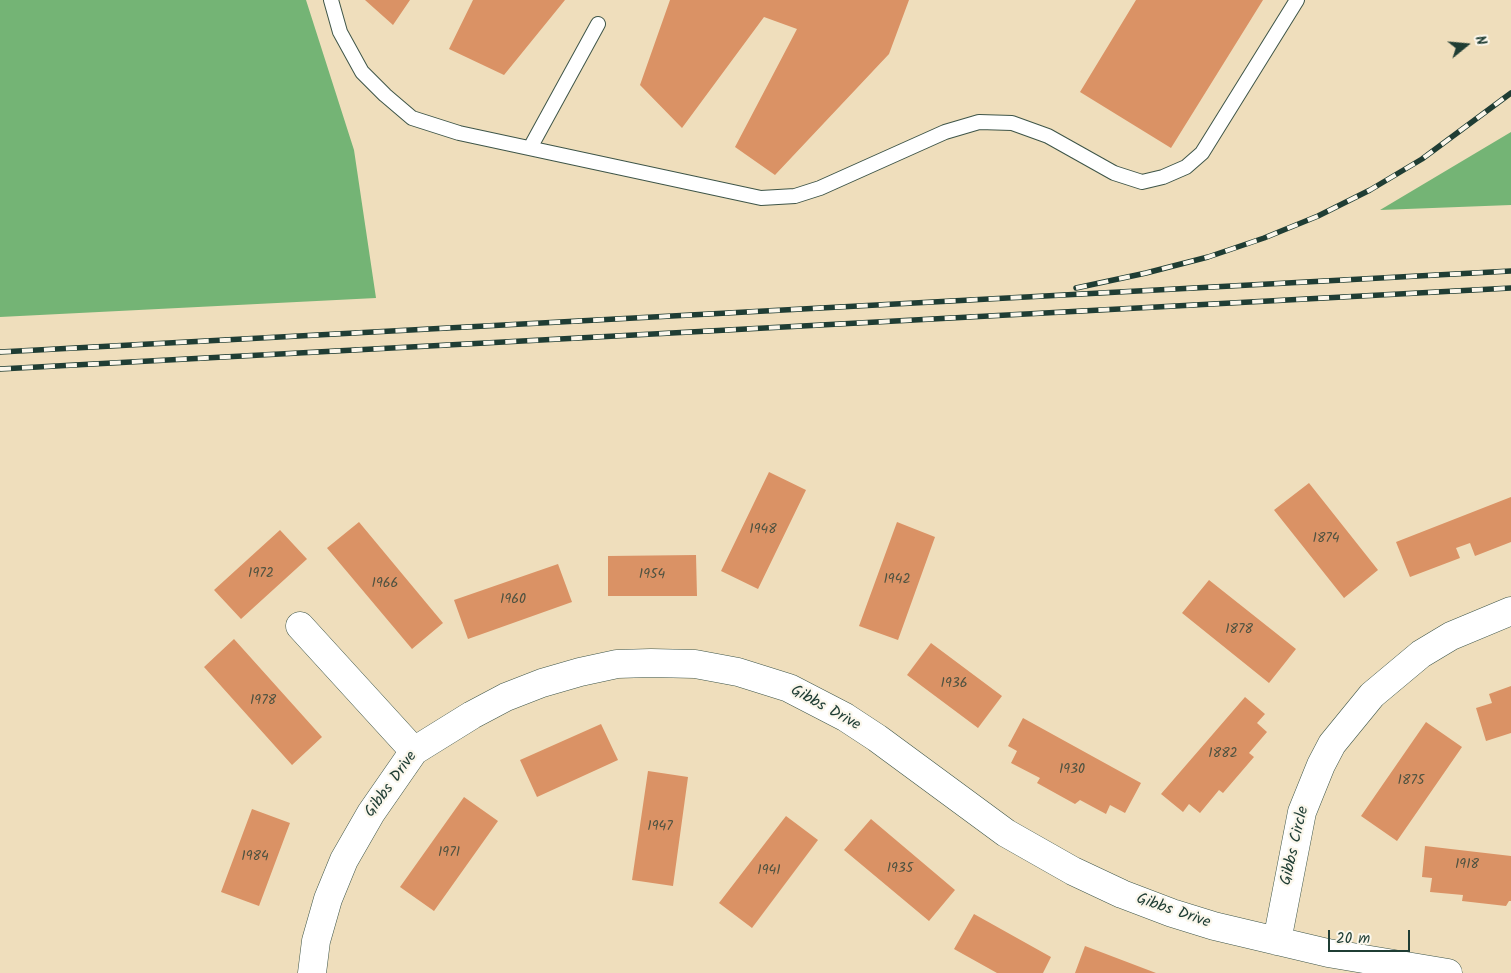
<!DOCTYPE html>
<style>
body{margin:0}
#map{position:relative;width:1511px;height:973px;overflow:hidden;background:#efdebc;font-family:Kalam,sans-serif}
canvas{display:block}
.north{position:absolute;left:1441px;top:20px;width:50px;height:50px;-webkit-text-stroke:4px #fbf7ec;paint-order:stroke;rotate:73deg;font-size:14px;font-weight:700;line-height:20px;text-align:center;color:#1f3d34}
.north::after{content:'';display:block;margin:auto;width:18px;height:22px;background:#1f3d34;clip-path:polygon(50% 0,100% 100%,50% 72%,0 100%)}
.scale{position:absolute;left:1328px;top:930px;width:82px;height:22px;box-sizing:border-box;border:2px solid #1f3d34;border-top:0;padding-left:6px;font-size:15px;line-height:18px;white-space:nowrap;color:#1f3d34;-webkit-text-stroke:4px #fbf7ec;paint-order:stroke}
</style>
<div id="map">
<canvas width="1511" height="973"></canvas>
<div class="north">N</div>
<div class="scale">20 m</div>
</div>
<script>
const ctx = document.querySelector('canvas').getContext('2d');
ctx.lineJoin = 'round';
function paint(path, color) {
  ctx.fillStyle = color;
  ctx.fill(path, 'evenodd');
}
function poly(rows) {
  const path = new Path2D();
  for (const r of rows) {
    path.moveTo(r[0], r[1]);
    for (let i = 2; i < r.length; i += 2) path.lineTo(r[i], r[i + 1]);
  }
  return path;
}
function strokePath(path, color, width, dash) {
  ctx.strokeStyle = color;
  ctx.lineWidth = width;
  ctx.lineCap = dash ? 'butt' : 'round';
  ctx.setLineDash(dash || []);
  ctx.stroke(path);
}
function drawText(font, color, halo, rows, align = 'center') {
  ctx.font = font + ' Kalam,sans-serif';
  ctx.lineWidth = 4.5;
  ctx.setLineDash([]);
  ctx.textBaseline = 'middle';
  ctx.strokeStyle = halo;
  ctx.fillStyle = color;
  for (const [text, x, y, turn = 0] of rows) {
    ctx.save();
    ctx.translate(x, y);
    ctx.rotate((+turn || 0) * Math.PI / 180);
    ctx.textAlign = isNaN(turn) ? turn : align;
    if (halo) ctx.strokeText(text, 0, 0);
    ctx.fillText(text, 0, 0);
    ctx.restore();
  }
}
paint(poly([
 [0,0,306,0,354,150,376,298,0,317],
 [1511,132,1511,205,1380,210]
]), '#74b475');
paint(poly([
 [365,0,410,0,393,25],
 [473,0,565,0,504,75,449,49],
 [670,0,909,0,889,54,775,175,735,147,797,29,764,17,682,128,640,85],
 [1136,0,1263,0,1171,148,1080,92],
 [769,472,806,490,758,589,721,571],
 [1309,483,1378,570,1344,598,1274,510],
 [1511,497,1511,542,1475,556,1470,543,1456,548,1460,558,1410,577,1396,542],
 [359,522,443,623,412,649,327,548],
 [897,522,935,537,898,640,859,626],
 [280,530,307,559,241,619,214,590],
 [696,555,697,596,608,596,608,556],
 [558,564,572,602,468,639,454,600],
 [1209,580,1296,649,1269,683,1182,613],
 [234,639,322,737,292,765,204,667],
 [931,643,1002,696,978,728,907,675],
 [1511,686,1511,733,1486,741,1476,708,1492,703,1489,694],
 [1245,697,1265,714,1257,723,1267,732,1249,753,1254,757,1223,793,1219,790,1200,813,1189,804,1183,812,1161,794],
 [1023,718,1141,783,1125,813,1110,805,1106,814,1080,800,1075,804,1037,783,1040,778,1011,763,1017,751,1008,746],
 [1426,722,1462,747,1397,841,1361,816],
 [601,724,618,760,537,797,520,760],
 [648,771,688,777,673,886,632,880],
 [464,797,498,821,434,911,400,887],
 [252,809,290,823,259,906,221,892],
 [786,816,818,840,752,928,719,903],
 [871,819,955,890,929,921,844,850],
 [1425,846,1511,856,1511,901,1509,901,1506,906,1462,901,1463,895,1430,892,1432,878,1422,877],
 [974,914,1051,957,1043,973,997,973,954,949],
 [1085,946,1156,973,1075,973]
]), '#da9265');
const service = poly([
 [331,0,340,32,362,72,385,95,412,118,459,133,761,198,795,196,820,188,945,132,979,122,1012,123,1048,136,1114,173,1142,182,1163,177,1186,167,1202,153,1297,0],
 [530,148,598,24]
]);
const minor = poly([
 [300,626,414,751],
 [1277,941,1302,812,1321,765,1332,744,1372,695,1421,654,1451,636,1511,611],
 [312,973,316,941,328,899,344,860,371,813,414,751,472,715,506,697,542,683,580,672,617,664,651,663,695,664,738,672,789,688,845,717,877,738,1006,833,1073,871,1122,894,1172,913,1214,926,1328,953,1448,973]
]);
strokePath(service, '#3e5548', 16);
strokePath(minor, '#3e5548', 29);
strokePath(service, '#fff', 14);
strokePath(minor, '#fff', 28);
const rail = poly([
 [1076,288,1146,273,1208,257,1264,238,1318,216,1370,190,1422,159,1511,93],
 [0,352,1511,271],
 [0,369,1511,288]
]);
strokePath(rail, '#1f3d34', 5.5);
strokePath(rail, '#fbf7ec', 4, [11]);
drawText('14px', '#4e5240', null, [
 ["1948",763,531],
 ["1874",1326,540],
 ["1972",261,575],
 ["1954",652,576],
 ["1942",897,581],
 ["1966",385,585],
 ["1960",513,601],
 ["1878",1239,631],
 ["1936",954,685],
 ["1978",263,702],
 ["1882",1223,755],
 ["1930",1072,771],
 ["1875",1411,782],
 ["1947",660,828],
 ["1971",449,854],
 ["1984",255,858],
 ["1918",1467,866],
 ["1935",900,870],
 ["1941",769,872]
]);
drawText('16px', '#1f3d34', '#fbf7ec', [
 ["Gibbs Drive",825,709,29],
 ["Gibbs Drive",392,785,-54],
 ["Gibbs Circle",1296,846,-77],
 ["Gibbs Drive",1173,912,19]
]);
</script>
